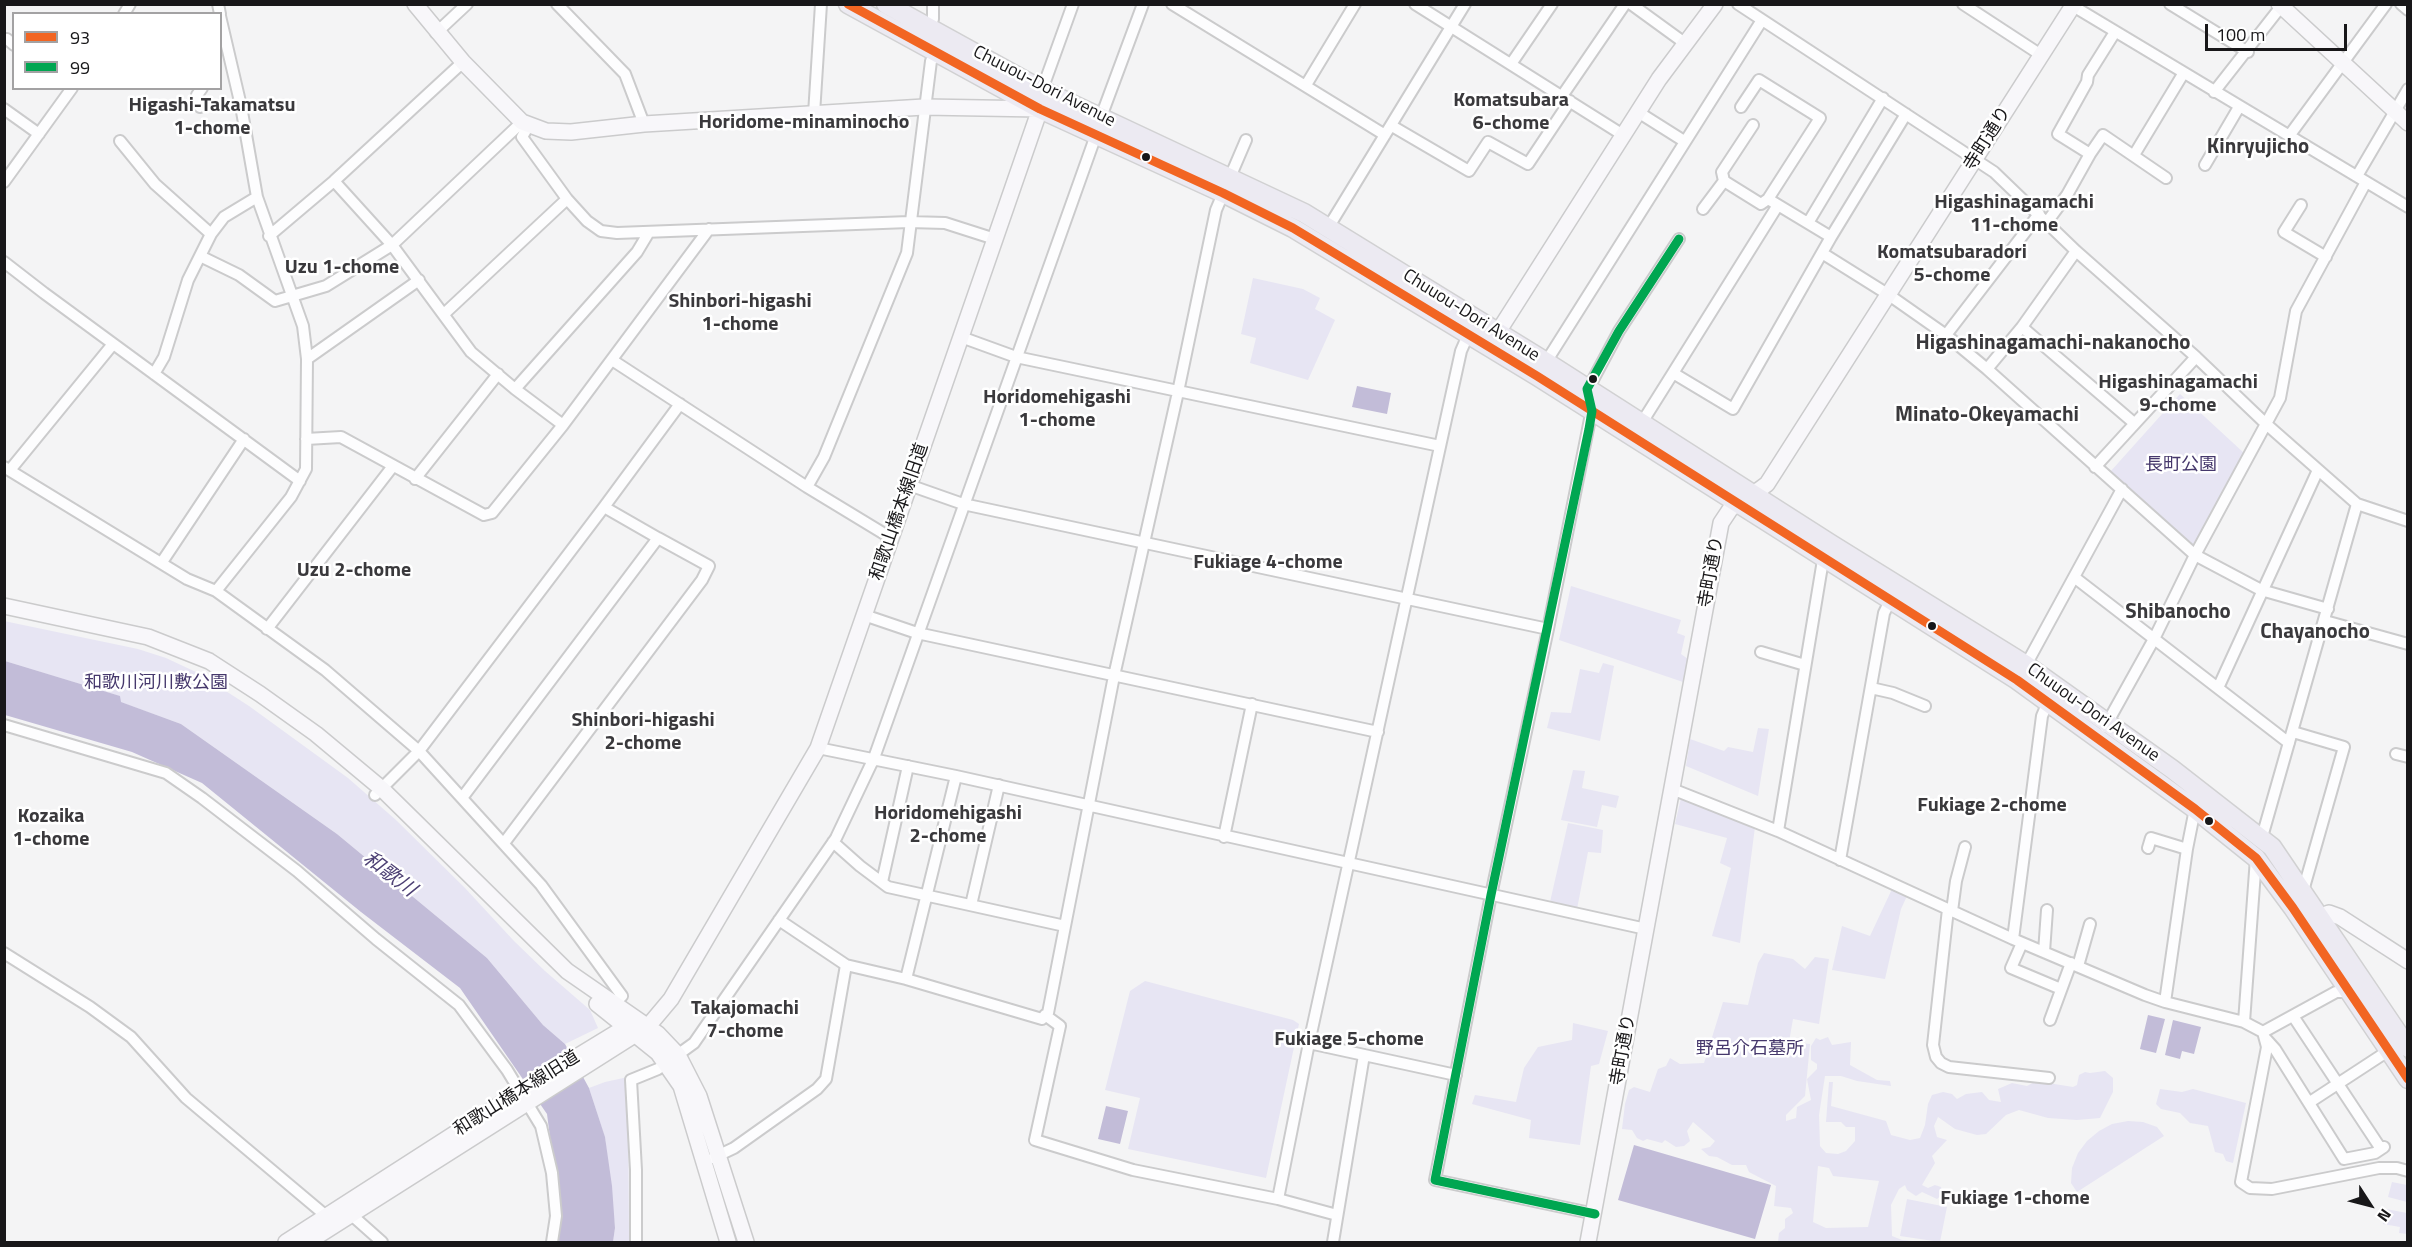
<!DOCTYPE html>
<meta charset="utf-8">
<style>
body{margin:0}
#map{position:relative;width:2412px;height:1247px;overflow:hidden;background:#f4f4f5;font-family:"Titillium Web",sans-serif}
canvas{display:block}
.frame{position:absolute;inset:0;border:6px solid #181719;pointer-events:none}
.legend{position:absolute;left:12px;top:12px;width:210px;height:78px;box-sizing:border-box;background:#fff;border:2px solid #a3a2a3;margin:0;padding:8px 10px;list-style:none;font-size:18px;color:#181719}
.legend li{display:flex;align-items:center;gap:12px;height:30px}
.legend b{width:30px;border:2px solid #a3a2a3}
.north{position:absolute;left:2340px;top:1175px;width:60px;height:60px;-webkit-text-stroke:4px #fff;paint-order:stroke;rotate:126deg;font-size:16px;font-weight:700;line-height:24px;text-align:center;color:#181719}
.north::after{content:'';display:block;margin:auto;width:21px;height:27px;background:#181719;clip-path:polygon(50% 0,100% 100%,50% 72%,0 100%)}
.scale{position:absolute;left:2205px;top:24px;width:142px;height:27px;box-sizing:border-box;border:3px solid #181719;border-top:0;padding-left:8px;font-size:18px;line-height:21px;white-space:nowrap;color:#181719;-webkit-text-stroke:4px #fff;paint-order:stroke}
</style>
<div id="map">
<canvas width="2412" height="1247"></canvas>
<div class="frame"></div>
<ul class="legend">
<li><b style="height:8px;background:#f26522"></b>93</li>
<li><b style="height:8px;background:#00a651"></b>99</li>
</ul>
<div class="north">N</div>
<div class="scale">100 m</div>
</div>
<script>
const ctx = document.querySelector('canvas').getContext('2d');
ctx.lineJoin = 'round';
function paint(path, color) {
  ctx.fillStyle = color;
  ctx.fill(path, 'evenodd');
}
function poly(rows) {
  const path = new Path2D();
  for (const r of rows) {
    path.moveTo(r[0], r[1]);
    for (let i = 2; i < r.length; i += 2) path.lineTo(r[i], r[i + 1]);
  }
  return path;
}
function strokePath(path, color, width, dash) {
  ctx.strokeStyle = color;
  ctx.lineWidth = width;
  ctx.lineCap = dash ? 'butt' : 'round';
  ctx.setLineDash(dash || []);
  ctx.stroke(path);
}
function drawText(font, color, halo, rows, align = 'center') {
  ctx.font = font + ' "Titillium Web","Noto Sans JP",sans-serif';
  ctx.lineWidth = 5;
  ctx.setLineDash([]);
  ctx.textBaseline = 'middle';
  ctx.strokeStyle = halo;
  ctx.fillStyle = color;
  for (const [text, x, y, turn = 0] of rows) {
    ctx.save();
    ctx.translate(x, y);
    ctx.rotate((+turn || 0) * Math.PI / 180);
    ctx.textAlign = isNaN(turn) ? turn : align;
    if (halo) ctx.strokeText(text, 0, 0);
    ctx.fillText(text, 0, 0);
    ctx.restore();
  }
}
paint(poly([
 [1253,278,1303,289,1320,298,1315,309,1335,320,1308,380,1250,363,1256,338,1241,334],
 [2180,394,2244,453,2194,545,2110,472],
 [1571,586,1681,620,1677,633,1685,636,1681,654,1688,659,1683,682,1559,640],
 [4,621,138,649,166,658,198,673,249,706,348,778,396,820,465,888,514,941,545,971,590,1010,598,1028,565,1044,543,1025,487,958,337,834,181,724,120,702,119,696,5,661],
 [1603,663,1614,666,1600,741,1547,728,1551,712,1571,713,1580,669,1599,673],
 [1758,728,1769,729,1758,796,1686,766,1690,739,1724,751,1728,747,1753,752],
 [1573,770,1585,771,1582,788,1619,796,1616,808,1602,805,1597,827,1561,820],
 [1681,798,1755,827,1740,943,1712,936,1731,868,1720,863,1727,838,1675,824],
 [1568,823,1603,830,1601,853,1588,852,1577,909,1550,902],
 [1892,889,1907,896,1901,909,1885,979,1832,970,1842,926,1870,936],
 [1764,953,1793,959,1805,969,1815,957,1829,959,1819,1024,1793,1019,1789,1042,1810,1044,1805,1096,1786,1115,1786,1121,1796,1118,1797,1107,1811,1100,1807,1079,1817,1069,1817,1064,1811,1060,1811,1046,1816,1038,1820,1040,1828,1037,1832,1045,1851,1042,1850,1065,1877,1080,1890,1081,1891,1086,1857,1081,1841,1076,1825,1076,1819,1115,1820,1146,1826,1153,1838,1154,1846,1151,1855,1141,1855,1127,1846,1127,1841,1122,1826,1122,1829,1082,1833,1082,1831,1106,1886,1121,1891,1135,1910,1140,1920,1138,1925,1125,1928,1104,1932,1095,1943,1092,1952,1094,1957,1099,1966,1094,1982,1092,1989,1100,2001,1102,1998,1089,2012,1083,2027,1086,2036,1081,2073,1087,2077,1085,2079,1075,2085,1072,2090,1073,2105,1071,2113,1078,2113,1092,2100,1118,2077,1120,2048,1118,2019,1110,2006,1115,1986,1134,1977,1135,1955,1129,1938,1117,1934,1126,1937,1137,1947,1140,1932,1156,1935,1163,1922,1185,1928,1188,1935,1185,1941,1187,1943,1194,1937,1199,1922,1192,1916,1196,1907,1190,1905,1185,1899,1189,1891,1205,1892,1236,1902,1240,1922,1242,1778,1242,1779,1233,1785,1228,1785,1219,1793,1213,1791,1208,1774,1206,1776,1186,1749,1172,1746,1165,1732,1165,1717,1157,1709,1156,1701,1149,1710,1147,1715,1141,1693,1122,1687,1131,1690,1141,1684,1146,1676,1147,1665,1140,1662,1143,1647,1139,1643,1141,1637,1138,1632,1130,1622,1129,1625,1104,1629,1090,1634,1087,1650,1092,1658,1069,1666,1066,1670,1058,1680,1064,1704,1063,1723,1002,1748,1005,1758,963],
 [1818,1166,1829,1168,1833,1176,1879,1181,1868,1227,1826,1228,1813,1222],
 [1145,981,1293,1020,1299,1024,1266,1178,1128,1149,1140,1098,1105,1090,1130,991],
 [1573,1023,1608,1031,1599,1064,1591,1066,1580,1145,1529,1138,1531,1120,1472,1104,1475,1095,1516,1102,1524,1068,1538,1047,1572,1040],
 [628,1077,629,1242,613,1242,615,1228,605,1138,589,1088,605,1082],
 [2160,1089,2182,1092,2193,1089,2246,1103,2233,1163,2226,1161,2223,1154,2215,1152,2208,1126,2190,1123,2180,1113,2161,1109,2156,1104],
 [2128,1121,2143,1122,2157,1127,2164,1136,2077,1192,2071,1183,2072,1168,2078,1153,2087,1141,2099,1131,2112,1124],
 [2392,1182,2407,1185,2407,1202,2388,1197],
 [1907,1199,1947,1207,1940,1242,1900,1236],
 [2386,1209,2407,1213,2407,1234,2399,1233,2400,1227,2383,1224]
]), '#e7e5f3');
paint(poly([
 [1357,386,1391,393,1387,414,1352,407],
 [5,661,120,696,121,702,181,724,337,834,487,958,543,1025,565,1044,589,1088,605,1137,612,1186,615,1228,613,1242,558,1242,560,1215,547,1114,460,988,361,912,202,783,132,752,5,715],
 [2148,1015,2165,1019,2156,1053,2140,1049],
 [2173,1020,2201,1027,2194,1054,2182,1051,2180,1059,2165,1055],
 [1106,1106,1128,1111,1120,1144,1098,1139],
 [1634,1145,1771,1185,1755,1239,1618,1200]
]), '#c2bcd8');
const street = poly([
 [218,4,220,14],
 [557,4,625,74,644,124],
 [1172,4,1385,135],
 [1415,4,1623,135],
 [1631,4,1686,44],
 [1738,4,1994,172,2076,251,2196,357,2265,423,2357,504,2408,521],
 [1963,4,2041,55],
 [2170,4,2248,52],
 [2401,4,2408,10],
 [2073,6,2408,207],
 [124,14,130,4],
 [928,27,933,19,933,4],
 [2115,32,2088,75,2087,82,2058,134,2090,154,2103,135,2166,178],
 [436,33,467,4],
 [7,39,14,45],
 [1511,64,1552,4],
 [1306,85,1355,4],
 [1042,90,1073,4],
 [2214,92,2283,4],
 [1562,96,1625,4],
 [200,107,197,95,202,88],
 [1741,107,1759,80,1820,118,1768,199,1831,237],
 [4,109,39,134],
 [1638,112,1684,141],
 [814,114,821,4],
 [1101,117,1143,4],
 [529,125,522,137,567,199,587,221,601,231,617,233,909,222,945,223,995,239],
 [1392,126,1469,171,1488,142,1528,164,1570,101],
 [2289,136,2386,4],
 [120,141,155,184,211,234],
 [2134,155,2183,74],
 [2205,165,2239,107],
 [2357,176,2408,89],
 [334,181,392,245,471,352,515,389,563,425],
 [1724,181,1722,172,1753,125],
 [4,182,72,88],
 [2301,205,2284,232,2326,257],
 [1703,209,1724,181,1761,204,1768,199],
 [2047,222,2067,195,2090,154],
 [1808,223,1883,98],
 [1328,228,1465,4],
 [269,236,334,181,463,62],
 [1822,253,1889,295,1946,335,1987,369,2195,555,2261,590,2328,609],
 [200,256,239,275,275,301,326,286,392,245,522,122],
 [4,262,44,293,300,481],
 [444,314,567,199],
 [2022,327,2134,423],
 [1946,335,2039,214],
 [961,337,1016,357,1440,446],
 [307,359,419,280],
 [612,360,807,487,891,538],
 [1546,362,1762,20],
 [1987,369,2022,327,2076,251],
 [1673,373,1778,205],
 [154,374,164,357,188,280,211,234,224,217,257,197],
 [515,389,637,252,649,232],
 [1587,391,1619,331,1679,239],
 [1592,409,1548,629,1491,895,1435,1180,1595,1214],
 [1641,424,1673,373,1733,409,1831,237,1906,114],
 [306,439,341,437,484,515,492,513,563,425,709,229],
 [4,467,187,579,216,591,325,670,419,751,541,885,622,996,613,1004],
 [2095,467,2196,357],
 [10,470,113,344],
 [415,479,498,374],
 [909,485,963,504,1548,629],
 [807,487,824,457,907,253,931,61,938,53],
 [162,562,244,439],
 [2074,577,2289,743],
 [216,591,291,497,306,469,307,359,303,326,257,197,241,106,220,16],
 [864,615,917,633,1378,732],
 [2325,621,2408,644],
 [267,629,393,466],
 [1761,652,1805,665],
 [2026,665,2122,489],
 [1871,688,1893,693,1925,706],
 [2218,688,2318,470],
 [4,725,166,773,202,798,297,871,376,939,459,1005,507,1070,541,1126,552,1173,556,1216,552,1242],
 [2105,727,2154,639,2195,555,2280,398,2296,311,2366,182],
 [2293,732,2344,747,2303,891],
 [818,748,956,776,1646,929],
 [2396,754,2408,757],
 [1672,789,1778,831,2013,939,2145,995,2165,1002,2244,1022,2263,1032,2336,992,2351,992],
 [375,795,419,751,604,507,680,404],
 [462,798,658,538,604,507],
 [1778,831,1824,554],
 [1224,837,1252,704],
 [2262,837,2357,504],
 [833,842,860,866,888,887,1065,926],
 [504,843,702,580,709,566,658,538],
 [2148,848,2151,838,2187,849],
 [1840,860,1884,613,1892,597],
 [882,882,908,766],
 [971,905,999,785],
 [1948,909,1933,1045,1936,1057,1941,1063,1949,1067,2049,1078],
 [1952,911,1956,881,1965,847],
 [779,920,846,965,906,979,1042,1019,1048,1013,1114,676,1178,392,1216,210,1246,140],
 [2013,939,2042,716,2048,702],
 [2022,943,2011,968,2061,989],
 [2044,952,2047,910],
 [4,953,90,1007,131,1037,186,1098,331,1220],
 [2078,966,2090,924],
 [906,979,956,776],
 [2165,1002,2187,849,2195,809],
 [1045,1015,1060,1026,1035,1140,1133,1170,1278,1199,1337,1215],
 [2293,1016,2381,1149,2384,1147],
 [2050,1020,2071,963],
 [2244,1022,2256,858],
 [2263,1032,2267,1047,2241,1182,2250,1188,2272,1189,2379,1168,2397,1168,2408,1171],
 [2266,1039,2275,1049,2344,1159,2375,1153,2381,1149],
 [1309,1043,1456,1075],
 [2310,1102,2388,1051],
 [713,1158,734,1148,817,1089,826,1079,846,965],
 [1278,1199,1309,1043,1461,351,1468,335],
 [346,1210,382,1242],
 [636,1242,636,1170,631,1080,658,1069,694,1043,836,838,874,758,1096,135],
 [1333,1242,1364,1055]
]);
const secondary = poly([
 [415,4,463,62,522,122,546,131,571,132,644,124,924,107,1040,109],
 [2279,4,2408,123],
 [1487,333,1498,332,1659,79,1715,4],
 [4,606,148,637,209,661,260,694,316,734,382,789,567,971,658,1034,678,1055,699,1096,746,1242],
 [2310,921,2329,913,2340,917,2408,961],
 [597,1004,658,1053,681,1086,728,1242],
 [286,1242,521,1091,634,1022],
 [308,1242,636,1034,650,1024,671,999,818,748,995,239,1040,109,1041,99],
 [1588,1242,1721,523,1731,508,1740,504,1767,484,2074,4]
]);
const highway = poly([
 [848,4,1040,109,1223,193,1293,228,1537,376,2017,680,2195,809,2256,858,2293,908,2408,1079],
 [886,4,1042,90,1304,213,1546,362,1831,544,2026,665,2172,769,2272,847,2408,1048]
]);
strokePath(street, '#cbcbcc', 14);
strokePath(secondary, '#cbcbcc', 18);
strokePath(highway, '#d1d1d2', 21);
strokePath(street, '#fdfdfe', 10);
strokePath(secondary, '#f8f7fa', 15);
strokePath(highway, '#eceaf2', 18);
strokePath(poly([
 [848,4,1040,109,1223,193,1293,228,1537,376,2017,680,2195,809,2256,858,2293,908,2408,1079]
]), '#f26522', 9);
strokePath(poly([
 [1595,1214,1435,1180,1491,895,1589,429,1592,411,1587,389,1619,331,1679,239]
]), '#00a651', 9);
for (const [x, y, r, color] of [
 [1146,157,5,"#181719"],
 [1593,379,5,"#181719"],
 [1932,626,5,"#181719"],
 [2209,821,5,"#181719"]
]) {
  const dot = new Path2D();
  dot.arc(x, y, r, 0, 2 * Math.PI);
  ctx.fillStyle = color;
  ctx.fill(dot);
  strokePath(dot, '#fff', 2);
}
drawText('18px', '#181719', '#fff', [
 ["Chuuou-Dori Avenue",1044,87,27],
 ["寺町通り",1988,139,-58],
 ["Chuuou-Dori Avenue",1471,316,32],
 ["和歌山橋本線旧道",900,512,-71],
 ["寺町通り",1712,572,-80],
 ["Chuuou-Dori Avenue",2093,713,35],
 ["寺町通り",1624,1050,-80],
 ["和歌山橋本線旧道",517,1094,-32]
]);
drawText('18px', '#46386c', '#fff', [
 ["長町公園",2181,466],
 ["和歌川河川敷公園",156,684],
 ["野呂介石墓所",1750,1050]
]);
drawText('bold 20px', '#3a393c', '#fff', [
 ["Komatsubara",1511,101],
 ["6-chome",1511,124],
 ["Higashi-Takamatsu",212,106],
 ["1-chome",212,129],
 ["Horidome-minaminocho",804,123],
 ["Higashinagamachi",2014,203],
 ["11-chome",2014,226],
 ["Komatsubaradori",1952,253],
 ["5-chome",1952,276],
 ["Uzu 1-chome",342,268],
 ["Shinbori-higashi",740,302],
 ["1-chome",740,325],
 ["Higashinagamachi",2178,383],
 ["9-chome",2178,406],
 ["Horidomehigashi",1057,398],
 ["1-chome",1057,421],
 ["Fukiage 4-chome",1268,563],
 ["Uzu 2-chome",354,571],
 ["Shinbori-higashi",643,721],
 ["2-chome",643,744],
 ["Fukiage 2-chome",1992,806],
 ["Horidomehigashi",948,814],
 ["2-chome",948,837],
 ["Kozaika",51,817],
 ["1-chome",51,840],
 ["Takajomachi",745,1009],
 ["7-chome",745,1032],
 ["Fukiage 5-chome",1349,1040],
 ["Fukiage 1-chome",2015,1199]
]);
drawText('italic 20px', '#4d4074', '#fff', [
 ["和歌川",389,875,37]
]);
drawText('bold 21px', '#3a393c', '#fff', [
 ["Kinryujicho",2258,148],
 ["Higashinagamachi-nakanocho",2053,344],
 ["Minato-Okeyamachi",1987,416],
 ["Shibanocho",2178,613],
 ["Chayanocho",2315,633]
]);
</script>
